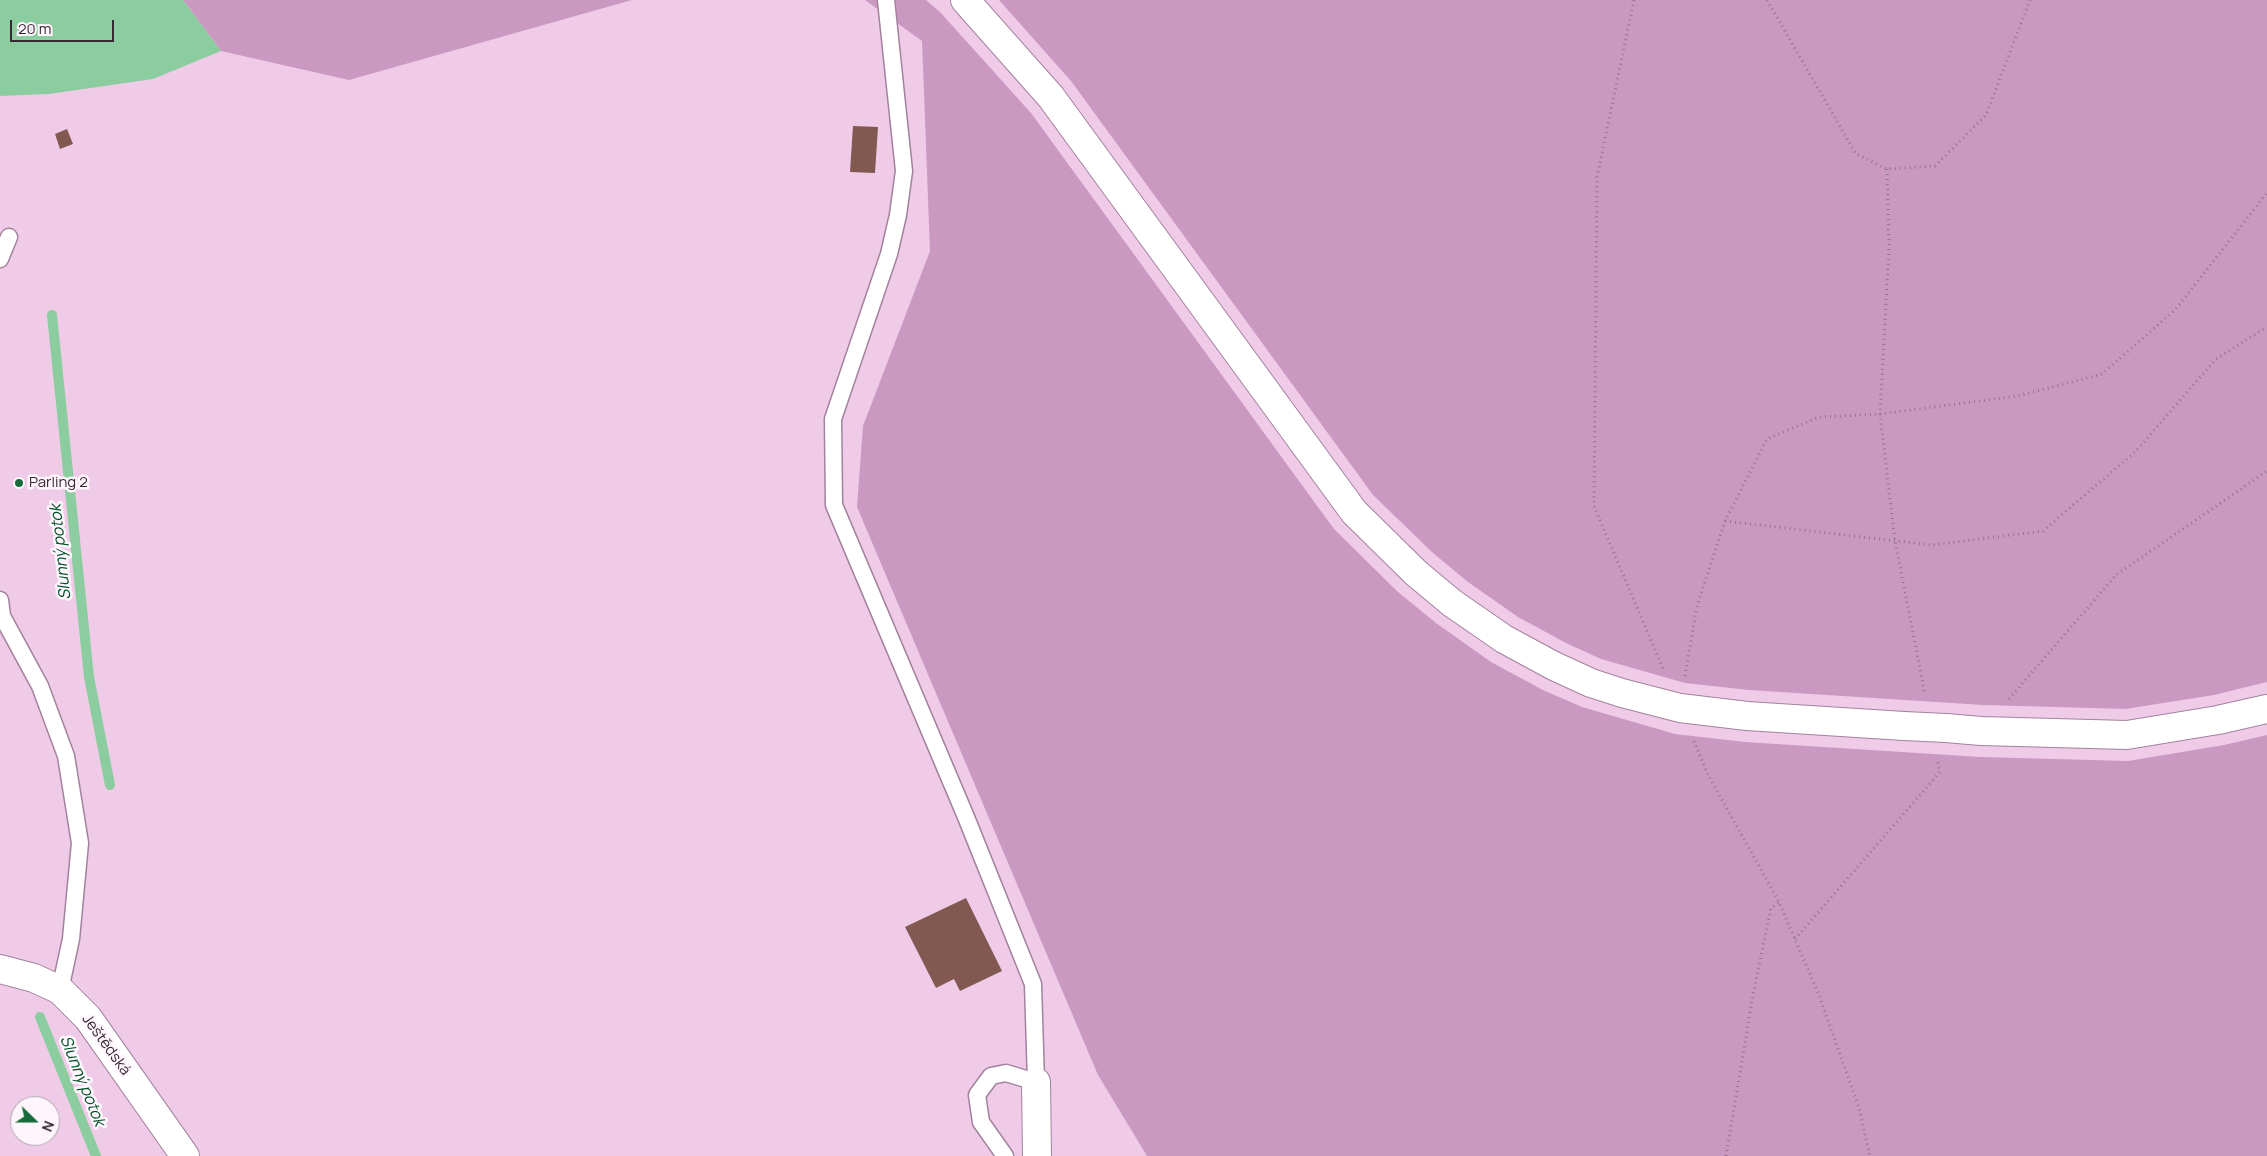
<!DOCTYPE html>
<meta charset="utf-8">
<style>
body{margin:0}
#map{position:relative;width:2267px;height:1156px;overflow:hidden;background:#efcbe8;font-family:Manrope,sans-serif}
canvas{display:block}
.north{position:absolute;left:10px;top:1096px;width:50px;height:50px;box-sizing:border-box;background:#fef6fc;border:1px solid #aea4ac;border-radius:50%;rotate:112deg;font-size:14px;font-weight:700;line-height:20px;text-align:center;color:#372934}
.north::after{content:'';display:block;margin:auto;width:18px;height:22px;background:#196a3b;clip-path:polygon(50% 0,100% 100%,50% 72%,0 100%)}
.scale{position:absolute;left:10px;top:20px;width:104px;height:22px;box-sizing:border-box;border:2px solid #372934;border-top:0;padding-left:6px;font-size:15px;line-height:18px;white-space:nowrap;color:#372934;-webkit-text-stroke:4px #fef6fc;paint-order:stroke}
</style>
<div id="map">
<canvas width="2267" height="1156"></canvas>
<div class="north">N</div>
<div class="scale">20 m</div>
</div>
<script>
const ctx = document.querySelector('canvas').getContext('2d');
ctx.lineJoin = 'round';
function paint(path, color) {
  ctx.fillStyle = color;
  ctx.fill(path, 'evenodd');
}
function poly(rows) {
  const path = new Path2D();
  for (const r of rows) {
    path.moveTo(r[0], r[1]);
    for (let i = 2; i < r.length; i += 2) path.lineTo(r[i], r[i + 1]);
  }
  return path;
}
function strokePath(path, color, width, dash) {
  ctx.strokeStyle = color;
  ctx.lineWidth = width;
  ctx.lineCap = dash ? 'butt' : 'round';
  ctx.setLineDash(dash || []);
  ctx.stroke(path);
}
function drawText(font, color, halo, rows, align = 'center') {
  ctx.font = font + ' Manrope,sans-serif';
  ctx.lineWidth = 5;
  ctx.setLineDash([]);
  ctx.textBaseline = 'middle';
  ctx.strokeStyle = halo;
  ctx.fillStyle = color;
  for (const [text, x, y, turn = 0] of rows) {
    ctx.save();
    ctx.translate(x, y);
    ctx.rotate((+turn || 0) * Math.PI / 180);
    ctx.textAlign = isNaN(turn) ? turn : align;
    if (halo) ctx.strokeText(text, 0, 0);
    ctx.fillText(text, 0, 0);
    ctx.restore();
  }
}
paint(poly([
 [183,0,632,0,349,80,221,51],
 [865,0,926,0,940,12,1031,113,1334,529,1398,592,1436,623,1491,662,1543,690,1582,707,1675,734,1745,742,1980,757,2128,761,2224,745,2267,735,2267,1156,1147,1156,1098,1075,857,507,863,426,930,251,922,41],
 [999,0,2267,0,2267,682,2214,695,2125,709,1983,705,1749,690,1685,683,1601,659,1566,643,1518,617,1468,582,1433,553,1373,495,1071,81]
]), '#ca99c1');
paint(poly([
 [0,0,183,0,221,51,153,79,49,94,0,96]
]), '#8ccd9f');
strokePath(poly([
 [52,315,89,677,110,785],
 [40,1017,96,1156]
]), '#8ccd9f', 10);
paint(poly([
 [853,126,878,127,875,173,850,172],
 [67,129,73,144,60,149,55,134],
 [966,898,1002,971,960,991,954,979,936,988,905,927]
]), '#815950');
const service = poly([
 [886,0,904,171,898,215,889,254,833,419,834,505,966,817,1033,984,1036,1082,1006,1073,991,1076,977,1095,981,1122,1005,1156],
 [0,259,9,237],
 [0,600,2,616,40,686,66,756,80,843,71,939,60,990]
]);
const minor = poly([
 [1036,1082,1037,1156]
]);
const tertiary = poly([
 [965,0,1051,97,1354,512,1416,573,1452,603,1504,639,1554,666,1591,683,1622,693,1680,708,1747,716,1904,726],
 [1946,728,1981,731,2127,735,2218,720,2267,709],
 [0,969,34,978,60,990,88,1018,185,1156]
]);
strokePath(service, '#a3829d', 19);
strokePath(minor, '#a3829d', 30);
strokePath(tertiary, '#a3829d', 30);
strokePath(poly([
 [1634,0,1597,177,1594,506,1664,671],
 [1767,0,1856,154,1887,169,1935,166,1986,115,2030,0],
 [1887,169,1889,247,1880,414,1895,541,1925,694],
 [1725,521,1931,545,2043,531,2136,451,2216,359,2267,327],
 [1685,676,1697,606,1725,521,1767,439,1819,417,1880,414,2018,396,2102,374,2175,310,2267,193],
 [2009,699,2116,575,2267,471],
 [1694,741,1707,773,1779,902,1819,995,1859,1108,1870,1156],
 [1795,939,1940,772,1937,760],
 [1726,1156,1753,995,1771,908,1779,902]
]), '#90778b', 3, [1, 4]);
strokePath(service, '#fff', 16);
strokePath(minor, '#fff', 28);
strokePath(tertiary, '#fff', 28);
const tertiaryBridge = poly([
 [1904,726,1946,728]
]);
strokePath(tertiaryBridge, '#a3829d', 30, []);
strokePath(tertiaryBridge, '#fff', 28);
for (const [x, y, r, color] of [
 [19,483,5,"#196a3b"]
]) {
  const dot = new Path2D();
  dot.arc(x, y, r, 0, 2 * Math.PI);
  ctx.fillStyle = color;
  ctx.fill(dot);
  strokePath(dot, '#fef6fc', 2);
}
drawText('15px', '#372934', '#fef6fc', [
 ["Parling 2",29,483]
], 'left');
drawText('15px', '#372934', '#fef6fc', [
 ["Ještědská",106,1045,54]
]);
drawText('italic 16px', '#005127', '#fef6fc', [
 ["Slunný potok",61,552,-96],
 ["Slunný potok",82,1081,68]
]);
</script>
